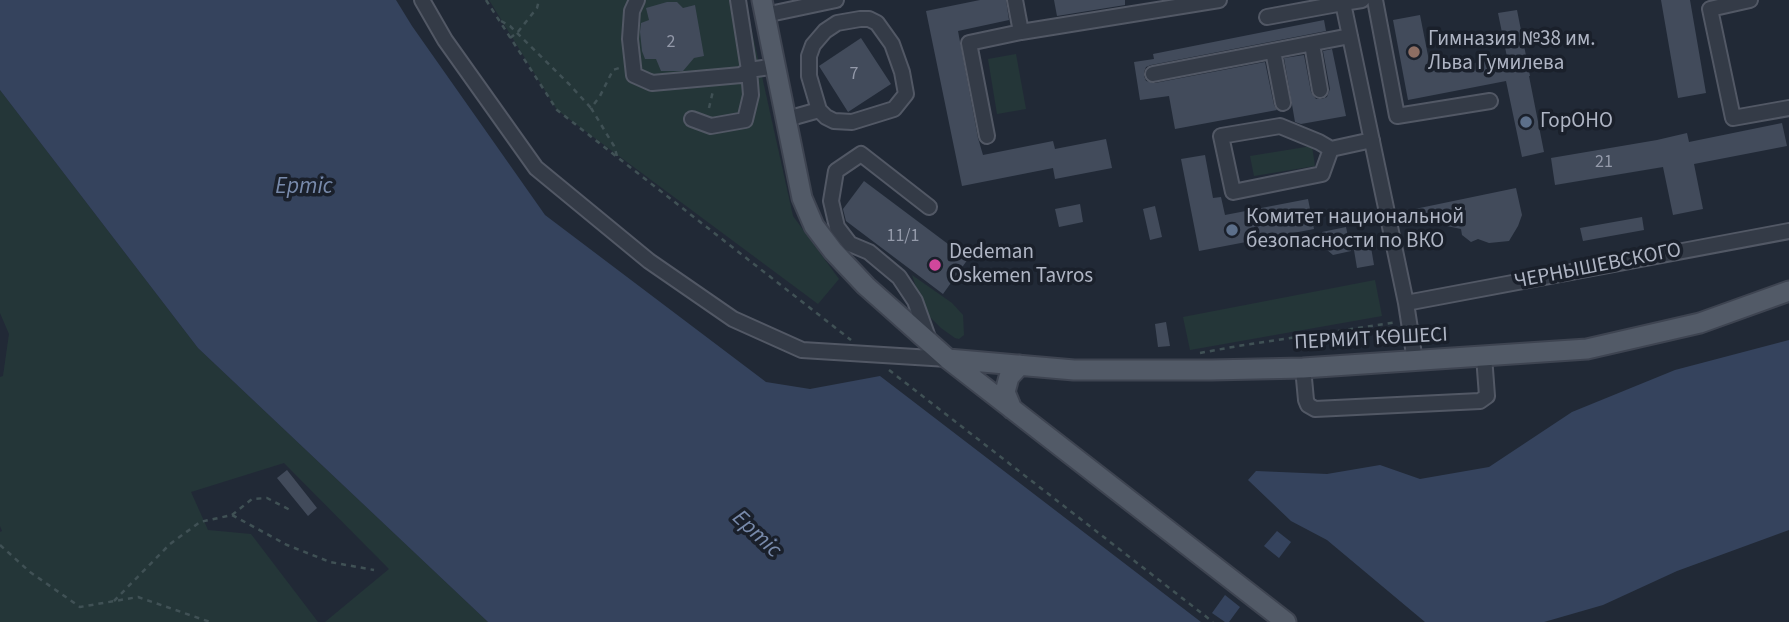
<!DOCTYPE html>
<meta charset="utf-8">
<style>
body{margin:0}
canvas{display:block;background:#212936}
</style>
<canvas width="1789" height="622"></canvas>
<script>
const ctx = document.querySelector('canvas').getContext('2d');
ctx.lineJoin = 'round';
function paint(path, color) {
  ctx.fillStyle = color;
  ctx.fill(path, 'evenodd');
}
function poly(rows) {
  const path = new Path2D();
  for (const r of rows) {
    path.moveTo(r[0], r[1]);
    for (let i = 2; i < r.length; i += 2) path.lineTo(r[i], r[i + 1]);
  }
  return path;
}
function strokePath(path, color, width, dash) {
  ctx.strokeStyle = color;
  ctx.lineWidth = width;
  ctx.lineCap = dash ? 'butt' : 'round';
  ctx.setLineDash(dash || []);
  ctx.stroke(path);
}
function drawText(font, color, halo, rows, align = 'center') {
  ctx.font = font + ' "Source Sans 3",sans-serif';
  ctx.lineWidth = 7;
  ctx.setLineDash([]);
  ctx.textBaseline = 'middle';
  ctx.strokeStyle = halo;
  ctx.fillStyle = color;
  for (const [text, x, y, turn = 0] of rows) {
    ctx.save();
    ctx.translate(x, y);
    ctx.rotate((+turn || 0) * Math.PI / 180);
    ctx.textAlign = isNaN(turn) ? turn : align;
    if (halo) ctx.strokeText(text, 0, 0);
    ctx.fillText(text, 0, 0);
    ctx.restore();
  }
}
paint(poly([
 [489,0,745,0,793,216,839,279,818,304,557,110],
 [1016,54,1026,109,997,114,988,59],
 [0,90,198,348,488,622,325,622,389,569,284,463,191,492,208,530,251,534,318,622,0,622,0,532,2,531,0,526,0,377,3,376,9,334,0,313],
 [1312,146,1315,166,1254,176,1250,156],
 [912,275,952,303,963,315,964,335,959,339,955,338,941,328,924,311],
 [1375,280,1382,316,1190,350,1183,317]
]), '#243638');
paint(poly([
 [0,0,396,0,412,26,545,215,766,382,810,389,880,376,1201,622,488,622,198,348,0,90],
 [1789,340,1789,530,1677,571,1603,605,1544,622,1425,622,1327,540,1291,521,1248,480,1256,471,1327,474,1380,465,1420,479,1489,467,1572,412,1675,370],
 [1277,531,1291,542,1279,558,1264,546],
 [1225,595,1240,607,1229,622,1225,622,1212,613]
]), '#35435d');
paint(poly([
 [980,0,1006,0,1009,20,958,31,978,138,983,155,1053,141,1055,149,1106,139,1112,168,1055,179,1053,168,962,186,926,11],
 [1054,0,1125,0,1125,5,1057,16],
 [1661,0,1690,0,1706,93,1678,98],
 [667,2,677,2,683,8,695,5,704,56,694,58,683,71,661,71,656,59,645,59,642,51,640,32,641,23,649,20,646,8],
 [1517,10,1530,76,1529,76,1544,152,1522,157,1506,81,1408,100,1393,20,1420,15,1431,71,1507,57,1498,13],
 [1324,20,1326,31,1151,65,1146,67,1144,72,1144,76,1146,81,1155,83,1265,62,1274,105,1277,110,1175,129,1169,96,1140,100,1134,62,1154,59,1153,54],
 [861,38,891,84,848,112,819,66],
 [1332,49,1346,116,1301,124,1295,122,1284,58,1304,55,1311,92,1316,99,1322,99,1327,97,1330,89,1323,51],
 [1782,123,1787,146,1694,164,1703,209,1673,215,1663,167,1555,185,1551,158,1657,140,1687,133,1689,142],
 [1205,155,1213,198,1221,197,1225,215,1308,199,1314,229,1199,251,1181,159],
 [864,181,968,259,943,294,846,221,843,209],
 [1516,188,1522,215,1518,226,1509,241,1489,243,1478,239,1471,242,1462,235,1461,229,1428,222,1414,223,1410,210],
 [1080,204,1083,222,1059,227,1055,209],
 [1155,206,1162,237,1150,240,1143,209],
 [1642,217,1644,230,1583,241,1580,228],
 [1346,227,1351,251,1333,255,1326,249,1322,232],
 [1371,247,1374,265,1357,268,1354,250],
 [1166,322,1170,346,1158,347,1155,324],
 [287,470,317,508,308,516,277,478]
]), '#424b5b');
const minor = poly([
 [422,0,445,40,536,168,649,261,733,319,802,350,948,359],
 [637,0,632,11,630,39,634,75,652,83,741,75,749,70,738,0],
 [1362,0,1343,3,1406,303,1415,361],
 [1375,0,1397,116,1490,101],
 [1750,0,1710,9,1733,118,1789,108],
 [765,15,836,0],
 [1267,17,1343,3],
 [860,19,869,19,877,23,892,44,902,72,906,94,894,109,852,122,834,121,826,117,819,110,809,76,809,56,813,45,825,31,837,23,860,19],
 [1021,32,1219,0],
 [1312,44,1320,90],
 [1273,51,1283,103],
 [1153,74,1350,36],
 [692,119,711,126,745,120,751,95,749,70,777,66],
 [787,119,819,110],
 [987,136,969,43,1021,32,1015,0],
 [1331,149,1319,142,1280,126,1221,136,1233,192,1322,174,1331,149,1372,140],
 [929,207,861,154,836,171,831,201,837,227,850,244,869,252,899,277,915,301,930,343],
 [1406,303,1789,231],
 [1303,368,1306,400,1308,405,1315,409,1480,401,1487,396,1484,356]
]);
const major = poly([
 [762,0,802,198,814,226,833,251,866,286,948,359,1286,622],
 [948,359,1074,370,1211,370,1303,368,1587,349,1700,323,1789,291],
 [1012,409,1005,392,1009,377,1020,365]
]);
strokePath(minor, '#525865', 18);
strokePath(major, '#3e4451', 23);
strokePath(poly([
 [486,0,557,110,851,340],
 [501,21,510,26,569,84,591,108],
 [510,38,517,33,537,8,539,0],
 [709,108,713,91],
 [617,156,614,146,591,108,600,96,613,70,619,68],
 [1200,353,1238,346,1397,322],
 [889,370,1213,622],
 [232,515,252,499,267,498,292,511],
 [0,545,30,572,80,607,138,597,210,622],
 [114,601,170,544,200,522,232,515,287,545,330,562,374,570]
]), '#405155', 2.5, [5, 5]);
strokePath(minor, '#343b47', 14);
strokePath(major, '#525a67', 19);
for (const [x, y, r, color] of [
 [1414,52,7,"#8d6e63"],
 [1526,122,7,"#5c6f8a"],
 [1232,230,7,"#5c6f8a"],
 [935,265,7,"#d1479c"]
]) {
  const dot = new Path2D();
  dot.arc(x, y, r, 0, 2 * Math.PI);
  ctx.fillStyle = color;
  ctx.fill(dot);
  strokePath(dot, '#1a202b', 2.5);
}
drawText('18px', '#949aaa', null, [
 ["2",671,43],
 ["7",854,75],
 ["21",1604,163],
 ["11/1",903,237]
]);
drawText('21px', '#afb5c4', '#1a202b', [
 ["Гимназия №38 им.",1428,40],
 ["Льва Гумилева",1428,64],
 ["ГорОНО",1540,122],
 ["Комитет национальной",1246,218],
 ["безопасности по ВКО",1246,242],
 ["Dedeman",949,253],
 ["Oskemen Tavros",949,277]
], 'left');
drawText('21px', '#afb5c4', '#1a202b', [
 ["ЧЕРНЫШЕВСКОГО",1598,267,-11],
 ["ПЕРМИТ КӨШЕСІ",1371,340,-3]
]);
drawText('italic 23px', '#788aab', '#1a202b', [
 ["Ертіс",304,188],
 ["Ертіс",756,535,43]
]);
</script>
